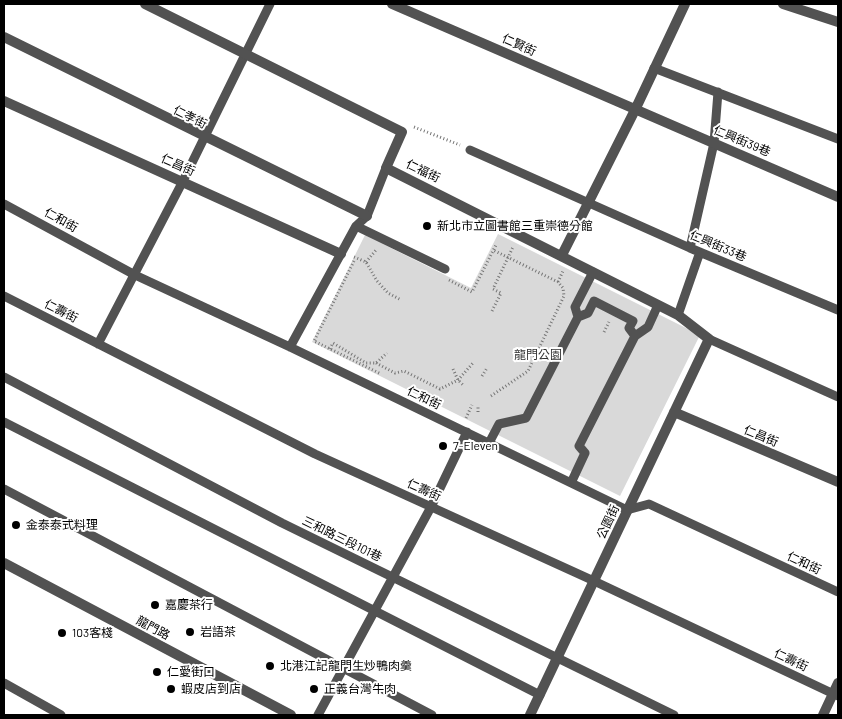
<!DOCTYPE html>
<meta charset="utf-8">
<style>
body{margin:0}
#map{position:relative;width:842px;height:719px;overflow:hidden;background:#fff;font-family:Barlow,sans-serif}
canvas{display:block}
.frame{position:absolute;inset:0;border:5px solid #000;pointer-events:none}
</style>
<div id="map">
<canvas width="842" height="719"></canvas>
<div class="frame"></div>
</div>
<script>
const ctx = document.querySelector('canvas').getContext('2d');
ctx.lineJoin = 'round';
function paint(path, color) {
  ctx.fillStyle = color;
  ctx.fill(path, 'evenodd');
}
function poly(rows) {
  const path = new Path2D();
  for (const r of rows) {
    path.moveTo(r[0], r[1]);
    for (let i = 2; i < r.length; i += 2) path.lineTo(r[i], r[i + 1]);
  }
  return path;
}
function strokePath(path, color, width, dash) {
  ctx.strokeStyle = color;
  ctx.lineWidth = width;
  ctx.lineCap = dash ? 'butt' : 'round';
  ctx.setLineDash(dash || []);
  ctx.stroke(path);
}
function drawText(font, color, halo, rows, align = 'center') {
  ctx.font = font + ' Barlow,"Noto Sans TC",sans-serif';
  ctx.lineWidth = 4;
  ctx.setLineDash([]);
  ctx.textBaseline = 'middle';
  ctx.strokeStyle = halo;
  ctx.fillStyle = color;
  for (const [text, x, y, turn = 0] of rows) {
    ctx.save();
    ctx.translate(x, y);
    ctx.rotate((+turn || 0) * Math.PI / 180);
    ctx.textAlign = isNaN(turn) ? turn : align;
    if (halo) ctx.strokeText(text, 0, 0);
    ctx.fillText(text, 0, 0);
    ctx.restore();
  }
}
paint(poly([
 [498,234,700,335,620,496,312,342,365,235,471,288]
]), '#d9d9d9');
strokePath(poly([
 [414,127,460,145],
 [354,257,366,262,377,281,388,293,401,300],
 [354,261,314,341,381,374],
 [366,262,376,250],
 [449,280,472,292,496,245],
 [558,282,563,271],
 [492,311,501,293,493,289,513,247],
 [604,332,609,322],
 [330,349,333,343,366,363,376,363,387,353],
 [376,363,395,373,404,371,440,389,458,380,473,363],
 [453,369,458,380,463,385],
 [482,376,487,368],
 [491,396,528,371,564,296,563,288,558,282,493,250],
 [478,412,478,405],
 [466,418,472,405]
]), '#747474', 3, [1, 2.5]);
strokePath(poly([
 [654,68,838,139],
 [470,150,690,248,838,310],
 [4,204,135,275,290,347,627,510,649,504,838,592],
 [356,226,445,269],
 [690,248,714,143,718,92],
 [4,296,315,454,594,581,838,696],
 [678,315,700,252],
 [578,317,575,307,593,272],
 [635,336,648,327,658,305],
 [709,339,838,397],
 [98,344,183,181,270,4],
 [290,347,356,226,367,216,386,168],
 [4,377,282,523,674,715],
 [4,422,540,695],
 [489,443,499,424,526,418,578,317,588,313,594,301,633,321,629,328,635,336,579,446,585,453,571,483],
 [4,489,432,715],
 [4,683,61,715],
 [318,715,431,507,467,432]
]), '#525252', 9);
strokePath(poly([
 [145,4,402,132,386,168,678,315,709,339,530,715],
 [392,4,838,197],
 [783,4,838,22],
 [4,37,367,216],
 [4,101,341,254],
 [562,255,635,110,685,4],
 [674,412,838,482],
 [823,715,838,683]
]), '#525252', 10);
strokePath(poly([
 [4,563,291,715]
]), '#525252', 10);
for (const [x, y, r, color] of [
 [427,226,5,"#000"],
 [443,446,5,"#000"],
 [16,525,5,"#000"],
 [155,605,5,"#000"],
 [190,632,5,"#000"],
 [62,633,5,"#000"],
 [270,666,5,"#000"],
 [157,672,5,"#000"],
 [171,689,5,"#000"],
 [314,689,5,"#000"]
]) {
  const dot = new Path2D();
  dot.arc(x, y, r, 0, 2 * Math.PI);
  ctx.fillStyle = color;
  ctx.fill(dot);
  strokePath(dot, '#fff', 2);
}
drawText('12px', '#000', '#fff', [
 ["仁賢街",519,45,24],
 ["仁孝街",190,117,27],
 ["仁興街39巷",742,141,23],
 ["仁昌街",178,165,24],
 ["仁福街",423,171,26],
 ["仁和街",61,220,29],
 ["仁興街33巷",718,246,23],
 ["仁壽街",61,311,27],
 ["仁和街",424,398,26],
 ["仁昌街",761,436,23],
 ["仁壽街",424,490,24],
 ["公園街",608,522,-65],
 ["三和路三段101巷",342,539,26],
 ["仁和街",804,563,25],
 ["龍門路",153,628,28],
 ["仁壽街",791,660,25]
]);
drawText('12px', '#000', '#fff', [
 ["新北市立圖書館三重崇德分館",437,226],
 ["7-Eleven",453,446],
 ["金泰泰式料理",26,525],
 ["嘉慶茶行",165,605],
 ["岩語茶",200,632],
 ["103客棧",72,633],
 ["北港江記龍門生炒鴨肉羹",280,666],
 ["仁愛街口",167,672],
 ["蝦皮店到店",181,689],
 ["正義台灣牛肉",324,689]
], 'left');
drawText('12px', '#303030', '#fff', [
 ["龍門公園",538,355]
]);
</script>
